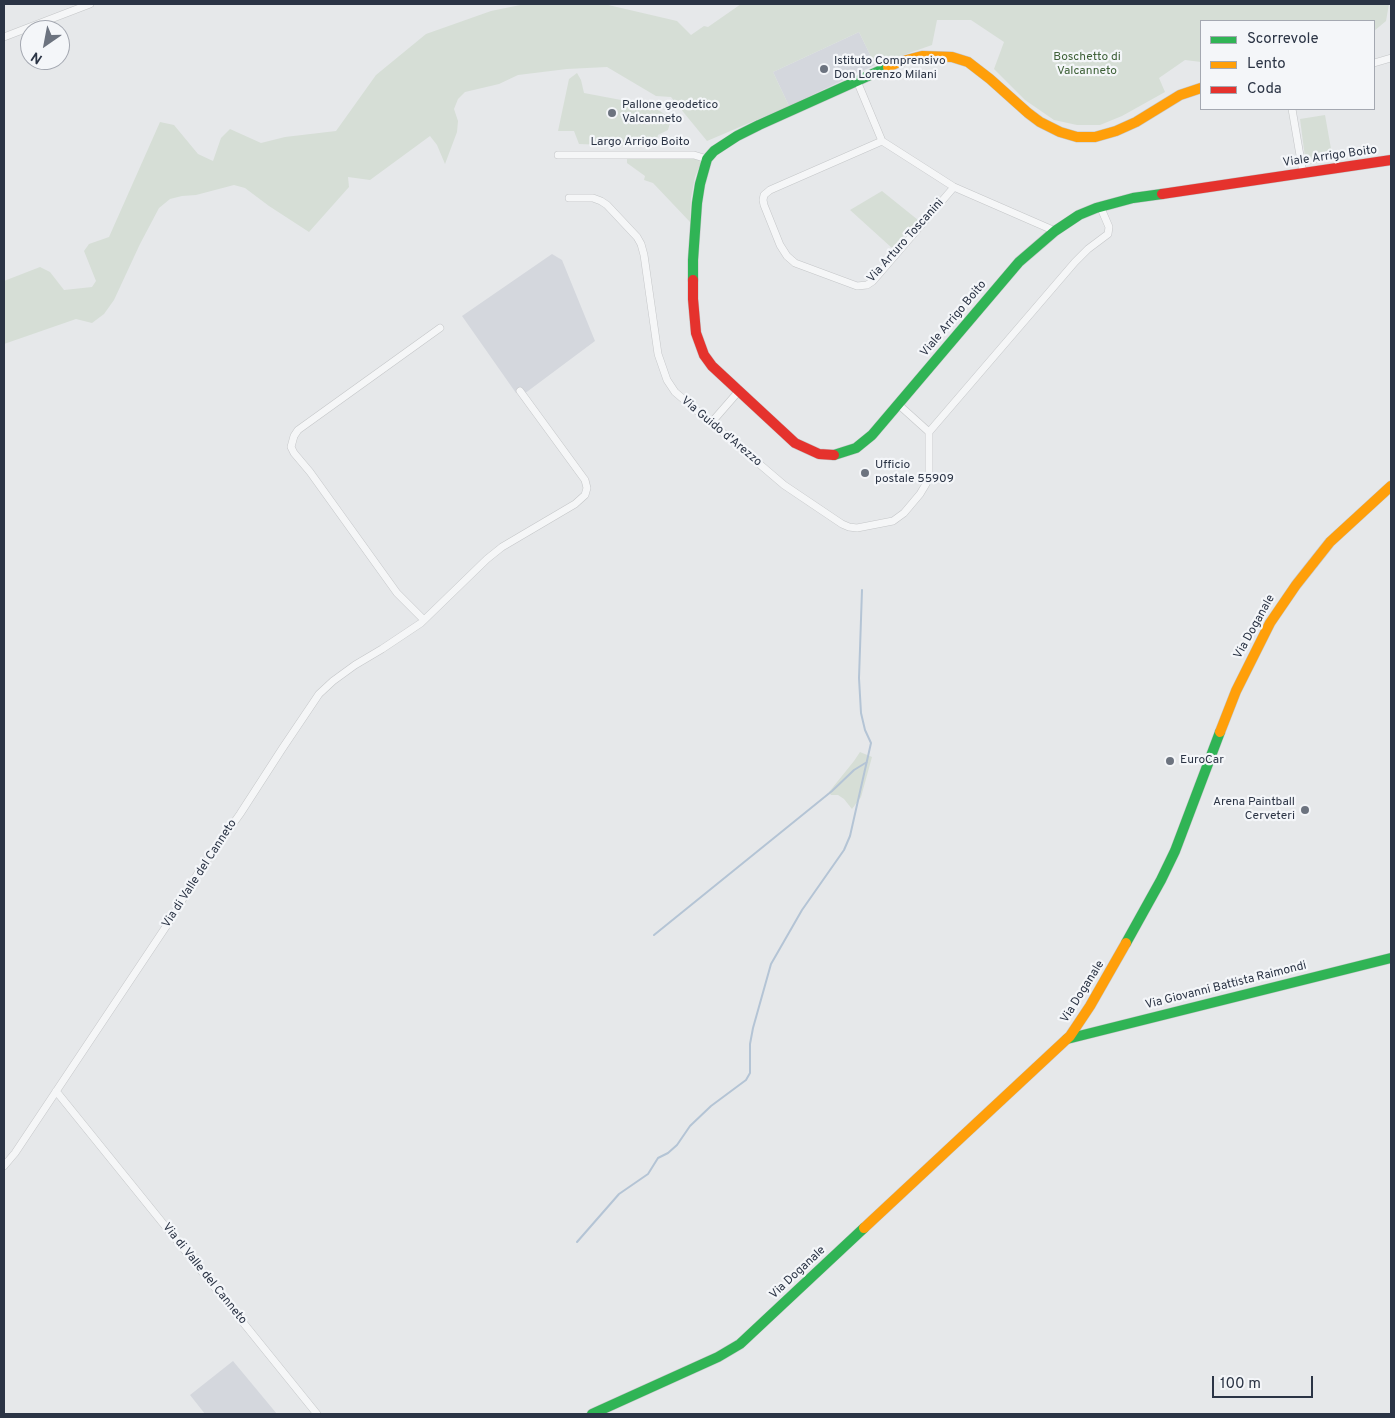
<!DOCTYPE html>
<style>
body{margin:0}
#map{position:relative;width:1395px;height:1418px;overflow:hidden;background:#e6e8ea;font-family:Overpass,sans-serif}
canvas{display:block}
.frame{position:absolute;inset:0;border:5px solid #2b3445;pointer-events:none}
.legend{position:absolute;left:1200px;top:20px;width:175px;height:90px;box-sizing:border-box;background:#f4f6f9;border:1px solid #a4a8b1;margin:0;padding:6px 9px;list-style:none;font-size:15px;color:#2b3445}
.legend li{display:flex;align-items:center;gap:10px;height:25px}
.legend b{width:25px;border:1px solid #a4a8b1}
.north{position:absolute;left:20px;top:20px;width:50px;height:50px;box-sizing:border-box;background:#f4f6f9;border:1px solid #a4a8b1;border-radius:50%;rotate:213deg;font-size:14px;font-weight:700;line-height:20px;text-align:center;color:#2b3445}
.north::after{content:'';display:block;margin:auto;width:18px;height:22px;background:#6c737f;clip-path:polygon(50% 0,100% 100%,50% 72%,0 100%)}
.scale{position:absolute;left:1212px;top:1376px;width:101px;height:22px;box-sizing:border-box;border:2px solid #2b3445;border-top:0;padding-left:6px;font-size:15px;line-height:18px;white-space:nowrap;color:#2b3445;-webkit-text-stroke:4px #f4f6f9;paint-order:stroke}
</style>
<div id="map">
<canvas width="1395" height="1418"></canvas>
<div class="frame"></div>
<ul class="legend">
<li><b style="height:6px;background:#30b455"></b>Scorrevole</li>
<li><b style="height:6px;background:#ff9f0a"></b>Lento</li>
<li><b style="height:6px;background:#e5322d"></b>Coda</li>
</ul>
<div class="north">N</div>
<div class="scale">100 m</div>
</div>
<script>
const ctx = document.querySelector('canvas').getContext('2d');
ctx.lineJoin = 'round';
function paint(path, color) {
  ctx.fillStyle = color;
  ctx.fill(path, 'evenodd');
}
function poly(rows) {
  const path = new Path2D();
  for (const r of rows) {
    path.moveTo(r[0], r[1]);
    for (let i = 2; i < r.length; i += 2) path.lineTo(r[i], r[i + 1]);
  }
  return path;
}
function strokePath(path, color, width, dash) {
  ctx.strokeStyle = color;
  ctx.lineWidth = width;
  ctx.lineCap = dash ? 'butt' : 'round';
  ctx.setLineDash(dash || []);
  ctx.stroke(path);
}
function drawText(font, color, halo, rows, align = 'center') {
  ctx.font = font + ' Overpass,sans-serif';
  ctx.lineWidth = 4.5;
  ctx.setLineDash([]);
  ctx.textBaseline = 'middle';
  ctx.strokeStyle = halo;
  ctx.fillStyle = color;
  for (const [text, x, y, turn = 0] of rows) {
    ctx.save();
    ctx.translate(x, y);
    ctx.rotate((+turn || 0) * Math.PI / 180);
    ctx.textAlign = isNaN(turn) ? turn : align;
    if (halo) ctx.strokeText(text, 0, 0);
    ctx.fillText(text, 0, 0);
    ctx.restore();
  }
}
paint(poly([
 [859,32,875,65,789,106,773,72],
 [552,254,562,260,595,341,524,394,521,391,516,393,462,316],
 [233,1361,277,1414,205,1414,190,1395]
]), '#d4d7dd');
paint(poly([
 [525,4,604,4,677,21,691,35,704,26,708,27,741,4,1389,4,1386,21,1374,31,1374,21,1201,21,1201,62,1185,60,1159,78,1165,92,1122,116,1100,125,1077,125,1054,120,1025,100,994,69,1004,42,971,20,937,20,932,45,875,65,859,32,773,72,789,106,707,141,671,97,656,96,607,67,567,69,518,75,499,84,465,92,458,99,454,109,458,121,457,132,445,164,437,145,430,136,370,180,348,177,349,187,309,232,269,206,245,188,234,185,196,195,182,196,170,199,159,208,140,244,114,300,104,314,92,323,76,319,4,344,4,281,40,267,50,272,64,290,92,287,96,281,84,251,89,244,109,237,160,122,174,125,198,154,213,161,221,138,230,129,261,143,285,137,336,131,376,75,426,34,491,11],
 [577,73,581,80,584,93,653,106,671,119,668,130,658,135,655,147,579,144,574,131,558,131,569,79],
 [1325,115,1333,160,1306,165,1300,119],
 [627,158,694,158,700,160,700,165,695,177,691,198,690,222,653,183,644,180,645,176,627,163],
 [882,191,918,220,892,248,850,210],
 [860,752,872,757,861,797,852,809,844,799,838,795,831,795,829,792,854,761]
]), '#d6ded6');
strokePath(poly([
 [654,935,832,791,854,770,867,762],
 [577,1242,619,1194,648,1174,658,1158,668,1153,677,1145,690,1126,711,1106,746,1080,750,1073,750,1044,753,1028,771,964,802,910,844,850,850,836,871,743,865,730,861,713,859,678,862,590]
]), '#b4c4d5', 2);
const street = poly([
 [4,37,90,4],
 [1374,63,1391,58],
 [857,81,882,141,954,187,1055,231],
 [1292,109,1303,173],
 [882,141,770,190,764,195,763,200,764,205,780,245,787,256,795,263,857,286,867,285,873,281,954,187],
 [558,155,694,155,707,159],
 [569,198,593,198,601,201,607,205,637,237,641,244,644,255,658,354,667,380,675,392,784,485,842,524,849,527,857,528,893,521,904,513,920,494,926,484,929,475,929,432,1075,262,1088,249,1108,234,1109,227,1100,206],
 [899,405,929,432],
 [711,423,738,392],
 [424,620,397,593,310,472,294,453,291,447,294,436,298,430,440,328],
 [56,1091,317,1414],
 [4,1166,15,1153,169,922,198,873,240,814,282,749,319,694,333,681,355,665,382,649,421,623,487,559,502,547,575,504,585,495,587,488,585,480,520,391]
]);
const fast = poly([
 [693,280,693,260,697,203,700,184,707,159,714,151,737,136,759,125,888,67],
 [834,455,856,448,872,435,1019,262,1055,231,1079,215,1096,208,1133,198,1162,194],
 [1126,943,1161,880,1175,851,1220,732],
 [1067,1039,1391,958],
 [592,1414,718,1357,740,1344,864,1228]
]);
const slow = poly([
 [888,67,899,62,922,56,952,57,968,62,990,79,1028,113,1040,122,1060,132,1077,137,1095,137,1116,131,1136,122,1180,95,1201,88],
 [1220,732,1236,691,1270,623,1296,585,1330,542,1391,486],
 [864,1228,1070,1036,1090,1006,1126,943]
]);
const jam = poly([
 [1162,194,1391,160],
 [693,280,693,299,696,333,704,355,712,366,795,443,819,454,834,455]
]);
strokePath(street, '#c4c6c8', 8);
strokePath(fast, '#c4c6c8', 11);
strokePath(slow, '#c4c6c8', 11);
strokePath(jam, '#c4c6c8', 11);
strokePath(street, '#f5f6f7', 7);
strokePath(fast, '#30b455', 10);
strokePath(slow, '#ff9f0a', 10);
strokePath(jam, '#e5322d', 10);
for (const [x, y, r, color] of [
 [824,69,5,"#6c737f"],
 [612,113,5,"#6c737f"],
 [865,473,5,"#6c737f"],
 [1170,761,5,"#6c737f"],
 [1305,810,5,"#6c737f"]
]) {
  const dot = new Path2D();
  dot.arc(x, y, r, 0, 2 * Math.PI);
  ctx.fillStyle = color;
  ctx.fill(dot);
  strokePath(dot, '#f4f6f9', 2);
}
drawText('12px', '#3f6138', '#f4f6f9', [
 ["Boschetto di",1087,58],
 ["Valcanneto",1087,72]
]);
drawText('12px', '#2b3445', '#f4f6f9', [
 ["Istituto Comprensivo",834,62],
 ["Don Lorenzo Milani",834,76],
 ["Pallone geodetico",622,106],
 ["Valcanneto",622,120],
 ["Ufficio",875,466],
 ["postale 55909",875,480],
 ["EuroCar",1180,761],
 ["Arena Paintball",1295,803,"right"],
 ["Cerveteri",1295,817,"right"]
], 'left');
drawText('12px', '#2b3445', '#f4f6f9', [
 ["Largo Arrigo Boito",640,143],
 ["Viale Arrigo Boito",1330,157,-8],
 ["Via Arturo Toscanini",906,241,-48],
 ["Viale Arrigo Boito",954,319,-50],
 ["Via Guido d'Arezzo",721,432,40],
 ["Via Doganale",1255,627,-61],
 ["Via di Valle del Canneto",200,874,-57],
 ["Via Giovanni Battista Raimondi",1226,986,-14],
 ["Via Doganale",1083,992,-58],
 ["Via Doganale",798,1273,-43],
 ["Via di Valle del Canneto",204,1274,51]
]);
</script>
